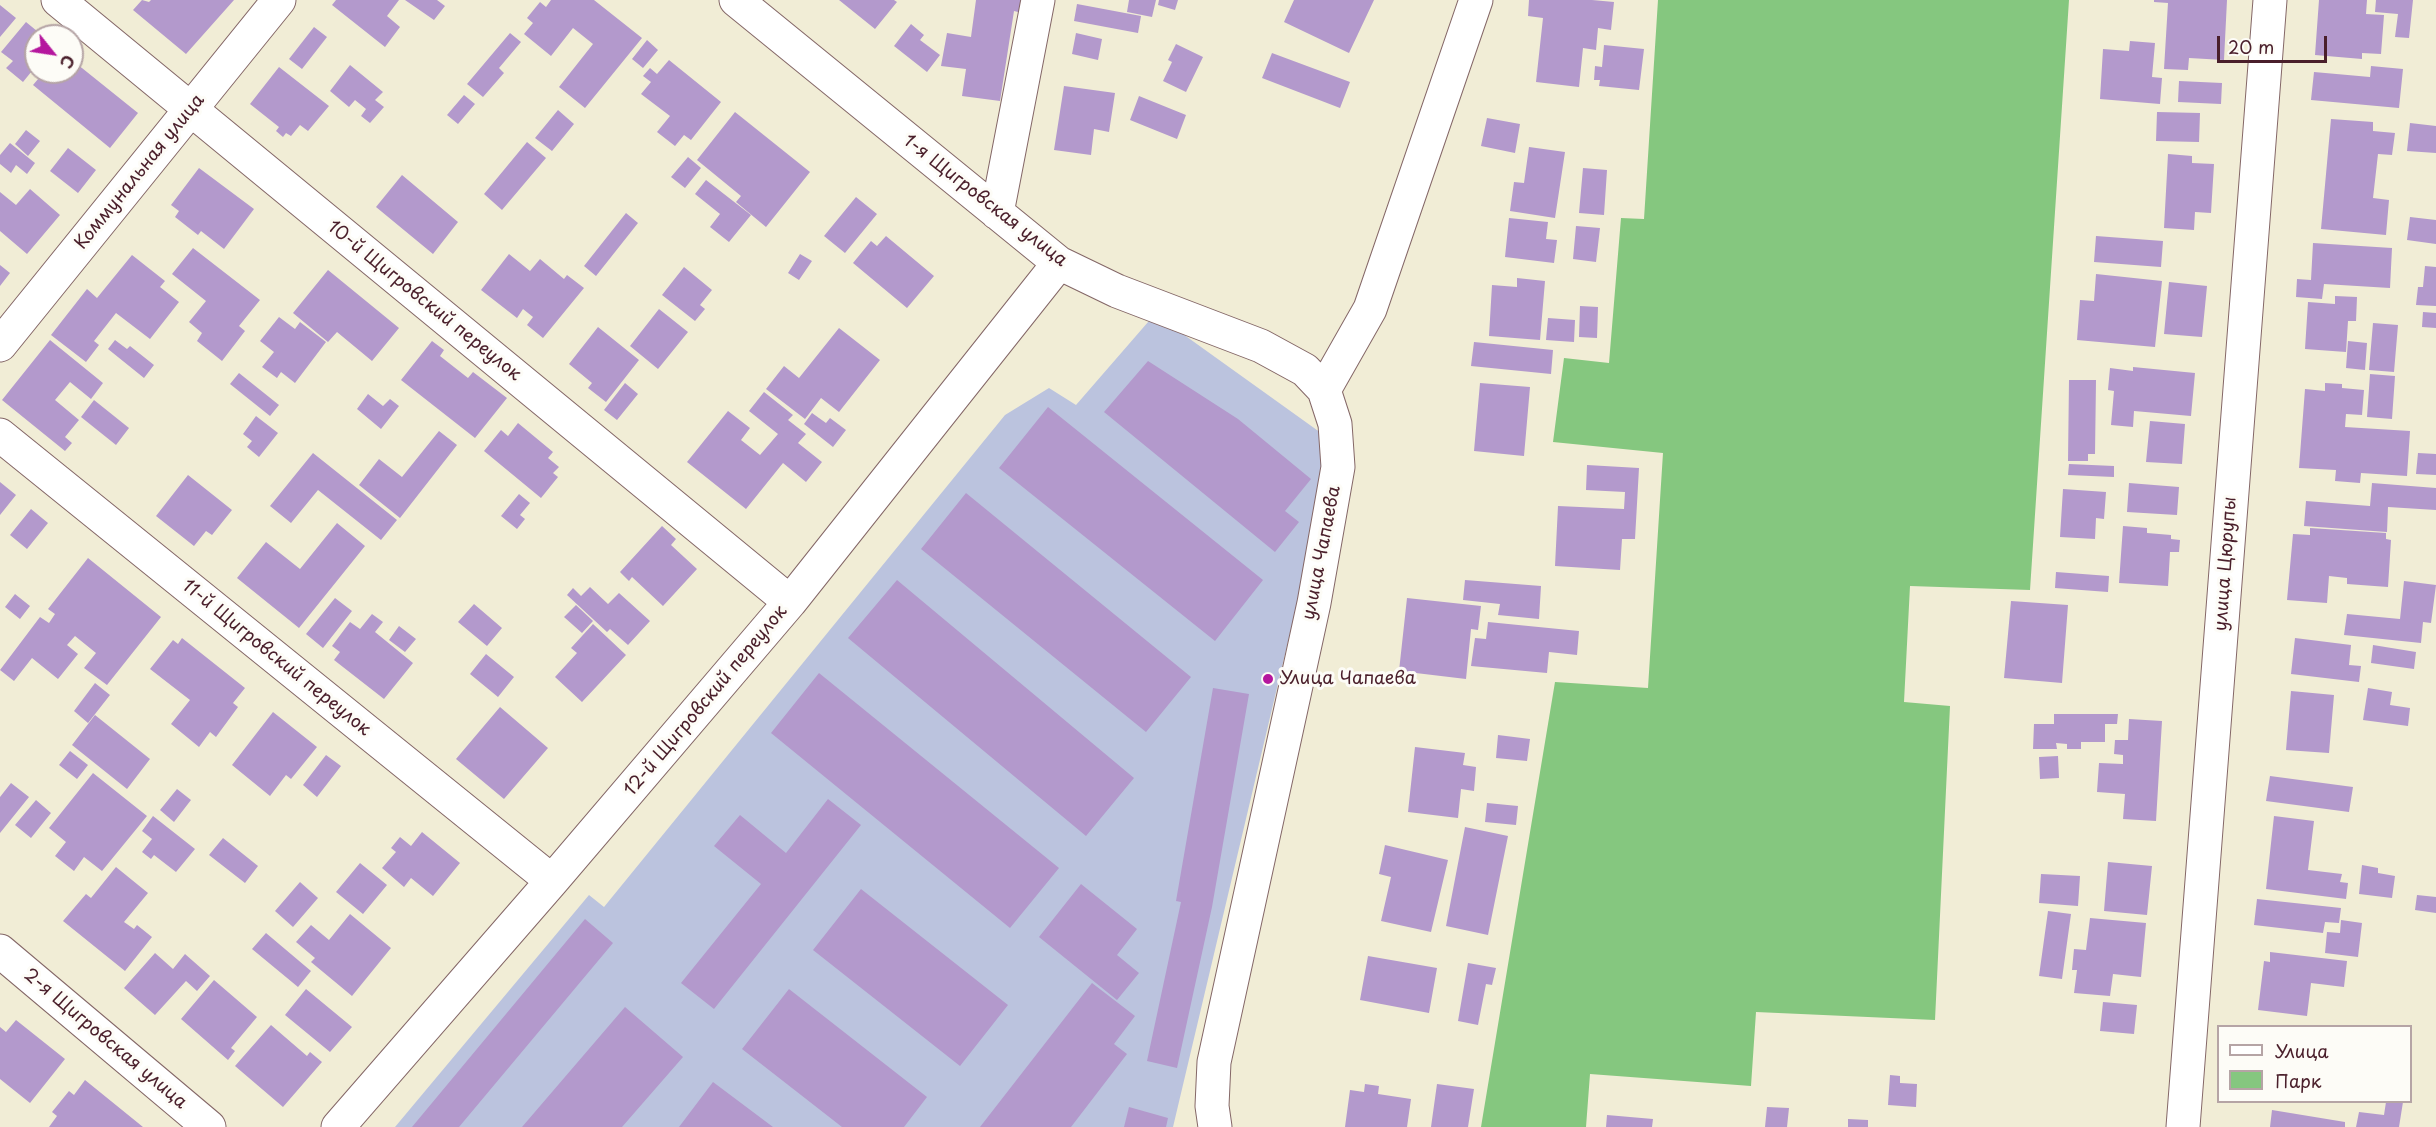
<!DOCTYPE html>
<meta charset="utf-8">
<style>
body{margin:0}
#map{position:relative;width:2436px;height:1127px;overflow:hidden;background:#f1edd6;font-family:"Playpen Sans",sans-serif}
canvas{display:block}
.legend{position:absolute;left:2217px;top:1025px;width:195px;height:78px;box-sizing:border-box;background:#fdfcf7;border:2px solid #b5a4a5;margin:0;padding:8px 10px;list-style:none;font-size:18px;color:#4a1f2b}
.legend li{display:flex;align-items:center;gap:12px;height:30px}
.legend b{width:30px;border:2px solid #b5a4a5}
.north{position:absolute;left:24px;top:24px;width:60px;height:60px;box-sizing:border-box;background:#fdfcf7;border:2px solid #b5a4a5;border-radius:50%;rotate:120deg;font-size:16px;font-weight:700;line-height:24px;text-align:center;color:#4a1f2b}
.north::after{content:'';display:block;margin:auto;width:21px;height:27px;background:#b5179e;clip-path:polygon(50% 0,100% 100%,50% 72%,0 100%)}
.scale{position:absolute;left:2217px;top:36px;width:110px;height:27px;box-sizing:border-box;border:3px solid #4a1f2b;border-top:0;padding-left:8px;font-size:18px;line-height:21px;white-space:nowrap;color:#4a1f2b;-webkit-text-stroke:4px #fdfcf7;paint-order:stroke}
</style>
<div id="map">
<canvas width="2436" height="1127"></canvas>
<ul class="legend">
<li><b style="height:8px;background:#fff"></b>Улица</li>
<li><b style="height:16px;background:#85c77f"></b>Парк</li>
</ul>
<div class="north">С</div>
<div class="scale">20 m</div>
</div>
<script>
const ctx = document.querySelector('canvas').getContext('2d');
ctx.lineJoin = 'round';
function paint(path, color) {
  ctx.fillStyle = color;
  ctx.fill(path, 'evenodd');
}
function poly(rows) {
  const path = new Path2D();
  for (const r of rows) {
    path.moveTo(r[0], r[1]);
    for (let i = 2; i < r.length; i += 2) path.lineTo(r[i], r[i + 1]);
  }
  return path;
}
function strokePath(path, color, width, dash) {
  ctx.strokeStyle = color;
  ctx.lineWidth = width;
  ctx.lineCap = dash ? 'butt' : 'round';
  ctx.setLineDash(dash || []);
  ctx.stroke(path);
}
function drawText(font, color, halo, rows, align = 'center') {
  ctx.font = font + ' "Playpen Sans",sans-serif';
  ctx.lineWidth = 6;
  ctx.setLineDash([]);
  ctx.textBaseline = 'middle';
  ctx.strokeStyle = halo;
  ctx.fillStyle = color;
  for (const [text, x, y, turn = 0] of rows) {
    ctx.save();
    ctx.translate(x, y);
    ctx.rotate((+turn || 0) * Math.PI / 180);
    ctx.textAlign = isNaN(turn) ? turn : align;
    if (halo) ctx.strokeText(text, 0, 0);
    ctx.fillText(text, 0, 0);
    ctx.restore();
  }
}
paint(poly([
 [1155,314,1335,443,1173,1127,395,1127,589,895,604,907,1005,415,1049,388,1076,405]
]), '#bbc3de');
paint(poly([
 [1658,0,2069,0,2030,590,1910,586,1904,702,1950,706,1935,1020,1756,1012,1751,1086,1590,1074,1586,1127,1481,1127,1555,682,1648,688,1663,453,1553,442,1564,358,1609,363,1621,218,1644,219]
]), '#85c77f');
paint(poly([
 [142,0,149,2,151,0,234,0,186,54,133,10],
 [336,0,399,0,387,16,400,27,385,47,332,5],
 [405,0,437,0,445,6,434,20],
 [551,0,594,0,642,38,585,108,559,87,593,44,573,28,551,56,524,34,533,23,527,18,540,2,546,7],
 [839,0,894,0,897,2,875,29],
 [976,0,1024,0,1022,13,1014,11,1000,101,962,96,966,69,941,66,947,33,971,37],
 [1129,0,1156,0,1152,17,1127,12],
 [1159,0,1178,0,1175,10,1158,5],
 [1294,0,1374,0,1349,53,1284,22],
 [1529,0,1592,0,1614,2,1611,30,1598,28,1596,50,1583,48,1579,87,1536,82,1543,18,1528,16],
 [2154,0,2227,0,2224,60,2189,58,2188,70,2164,69,2168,3,2154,2],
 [2319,0,2367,0,2366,14,2384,15,2381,54,2362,53,2362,59,2315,55],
 [2376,0,2413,0,2409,38,2395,37,2398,14,2375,12],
 [1077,4,1141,16,1138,33,1074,21],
 [0,5,16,18,0,37],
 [26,22,43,36,36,36,36,66,23,82,6,68,13,61,1,52],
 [911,24,924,35,920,40,940,55,927,72,894,46],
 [314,27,327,37,302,69,289,59],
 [510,33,521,42,499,68,504,73,483,97,467,84],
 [1076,33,1102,39,1098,60,1072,54],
 [647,40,658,50,643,68,632,59],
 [2130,41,2155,43,2152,77,2162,78,2160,104,2100,99,2103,49,2129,51],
 [1176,44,1203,57,1186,92,1163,81,1172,62,1168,60],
 [1604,45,1644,49,1639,90,1599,86,1600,80,1594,80,1595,66,1602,67],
 [1272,53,1350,82,1340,108,1262,78],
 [72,60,138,113,110,148,33,85,44,72,72,72],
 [669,60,721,102,691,140,684,135,675,146,657,132,670,116,641,94,651,82,643,76,650,68,657,74],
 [350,65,383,92,375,100,384,107,370,123,361,116,366,109,355,100,349,107,330,91],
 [2371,66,2403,69,2399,108,2311,100,2314,72,2370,77],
 [279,67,329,106,308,131,300,125,291,136,286,133,283,137,276,131,279,127,250,104],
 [2179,81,2222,83,2221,104,2178,102],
 [1064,86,1115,93,1109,132,1094,129,1091,155,1054,150],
 [464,95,475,104,458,124,447,115],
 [1139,96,1186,115,1177,139,1130,120],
 [558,110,574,124,552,151,535,138],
 [735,112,810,172,766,227,736,202,741,196,697,160],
 [2157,112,2200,113,2199,142,2156,141],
 [1487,118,1520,124,1515,153,1481,146],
 [2331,119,2373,122,2373,131,2395,133,2392,155,2378,154,2373,198,2389,200,2386,235,2321,229],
 [2410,123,2436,126,2436,153,2407,151],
 [26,130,40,141,28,156,15,144],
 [527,142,546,158,502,210,484,194],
 [10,143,35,163,27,174,16,165,11,173,0,164,0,155],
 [1529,147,1565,152,1555,218,1510,211,1514,182,1524,183],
 [68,148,96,170,78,193,50,171],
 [2168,154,2192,156,2192,163,2214,164,2211,213,2195,212,2194,230,2164,228],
 [688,157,701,168,685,188,671,177],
 [199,168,254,209,224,249,201,231,198,235,175,217,179,211,171,205],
 [1583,168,1607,170,1604,215,1579,213],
 [402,175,458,222,433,254,376,207],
 [706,180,751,215,729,242,710,227,720,214,695,194],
 [30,189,60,215,27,254,0,231,0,192,16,205],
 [856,197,877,214,845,253,824,236],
 [626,213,638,223,596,276,584,266],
 [2410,217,2436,220,2436,244,2407,240],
 [1509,218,1548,222,1546,239,1557,240,1554,263,1505,257],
 [1576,226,1600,228,1596,262,1573,259],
 [886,236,934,276,907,308,853,263,871,241,877,246],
 [2096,236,2163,241,2161,267,2094,262],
 [2313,243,2392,248,2390,288,2324,284,2322,299,2296,297,2297,279,2311,280],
 [193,248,260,300,239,326,245,331,222,361,197,341,202,333,189,322,206,301,172,274],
 [509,254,530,271,540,259,564,279,567,275,584,288,543,338,527,325,533,317,523,309,517,318,481,290],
 [800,254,812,261,799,280,788,273],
 [132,255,165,281,160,287,179,302,150,339,116,313,94,341,99,345,86,362,51,335,87,289,97,298],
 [0,265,10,273,0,286],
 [2425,266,2436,267,2436,306,2416,305,2418,287,2423,287],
 [684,267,712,290,700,305,705,309,695,321,662,295],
 [328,270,399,328,372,361,337,332,328,342,293,313],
 [2096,274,2162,281,2155,347,2077,340,2080,300,2094,301],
 [1517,278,1545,281,1540,340,1489,336,1492,285,1517,287],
 [2169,282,2207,286,2202,337,2164,334],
 [2335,296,2357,297,2356,321,2348,321,2346,352,2305,349,2308,302,2335,304],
 [1580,306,1598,307,1597,338,1579,337],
 [659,309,688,332,658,369,630,346],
 [2423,312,2436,313,2436,328,2422,327],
 [279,317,295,329,300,322,326,342,295,383,281,372,277,378,262,367,274,352,260,341],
 [1548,318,1575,320,1574,342,1546,340],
 [2373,323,2398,325,2394,372,2369,370],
 [598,327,639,360,606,402,588,388,592,383,569,364],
 [839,328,880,360,839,412,821,398,805,419,766,389,784,366,799,378],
 [50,340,103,383,91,399,70,382,55,400,79,420,65,437,72,443,65,451,2,400],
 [115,340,127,349,130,346,154,365,144,378,108,349],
 [432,341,444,350,440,356,468,378,473,372,507,398,475,438,401,380],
 [2348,341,2367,343,2365,370,2346,368],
 [1474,342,1553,350,1551,374,1471,366],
 [1148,361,1238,419,1311,479,1285,511,1299,522,1275,552,1104,412],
 [2133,367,2195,373,2191,416,2134,411,2133,427,2111,425,2114,391,2108,390,2110,368,2133,371],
 [239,373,279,405,270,416,230,384],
 [2370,374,2395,376,2392,419,2367,417],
 [2069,380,2096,380,2095,454,2088,454,2088,461,2068,461],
 [625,383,638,394,617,420,604,410],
 [1480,383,1530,387,1524,456,1474,451],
 [2325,383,2342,384,2342,388,2364,390,2362,415,2346,414,2345,427,2410,431,2407,476,2361,473,2360,483,2335,481,2336,470,2299,468,2305,389,2325,391],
 [764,392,793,415,788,420,806,434,798,443,822,462,806,482,783,463,746,509,687,462,728,411,750,428,741,440,760,455,778,434,749,411],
 [368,394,383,406,390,399,399,406,381,429,357,409],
 [94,400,129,428,116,445,81,417],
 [1048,407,1263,580,1215,641,999,468],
 [812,413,826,423,830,418,846,430,833,447,804,424],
 [256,416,278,433,259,457,247,447,252,441,243,434],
 [2150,421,2185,424,2182,464,2146,462],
 [518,423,553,452,548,458,559,467,553,473,558,477,541,498,484,451,501,430,508,436],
 [439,431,457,445,400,518,359,485,379,459,402,477],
 [313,453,397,520,381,540,318,490,291,523,270,506],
 [2418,453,2436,454,2436,475,2416,474],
 [2069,464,2114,466,2114,477,2068,475],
 [1587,465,1639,468,1635,539,1622,539,1620,570,1555,566,1558,506,1624,509,1625,492,1586,490],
 [188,475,232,510,212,535,206,531,194,546,156,516],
 [0,482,16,495,0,515],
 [2129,483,2179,487,2177,515,2127,512],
 [2372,483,2436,488,2436,510,2388,507,2387,532,2304,526,2306,501,2370,506],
 [2063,489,2106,492,2104,519,2096,518,2095,539,2060,537],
 [966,493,1191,677,1146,732,921,549],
 [519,494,530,503,520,515,525,519,517,529,501,516],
 [31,509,48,523,27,549,10,535],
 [337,523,365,546,299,628,237,578,266,542,300,569],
 [662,526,676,539,671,545,697,569,663,606,632,577,629,581,620,572],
 [2123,526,2147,528,2147,533,2171,535,2171,539,2180,540,2179,552,2170,552,2168,586,2119,583],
 [2310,528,2386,533,2386,539,2391,540,2388,587,2347,584,2347,578,2329,576,2327,603,2287,600,2293,534,2310,535],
 [88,558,161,617,107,685,84,668,96,653,75,636,67,645,78,654,58,679,32,658,14,681,0,670,40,617,49,623,55,614,48,609],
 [2056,572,2109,576,2108,592,2055,588],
 [897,580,1134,778,1086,836,848,638],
 [1465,580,1541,586,1539,619,1498,615,1500,604,1463,600],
 [2404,581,2436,585,2431,623,2423,622,2421,643,2344,635,2347,614,2400,619],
 [590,587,608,604,619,593,650,621,628,645,610,629,607,632,567,595,573,588,581,596],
 [15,594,30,606,20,619,5,607],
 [335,598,352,611,323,648,306,634],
 [1407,598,1481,606,1478,630,1471,629,1466,679,1399,671],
 [2011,601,2068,605,2062,683,2004,678],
 [474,604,502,628,487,646,458,622],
 [576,605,593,621,582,633,564,617],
 [372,614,383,622,375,632,413,663,384,699,334,660,340,652,332,646,350,622,360,629],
 [1488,622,1579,631,1577,655,1549,652,1547,673,1471,666,1475,638,1486,639],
 [593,624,626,655,582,702,555,677,577,653,571,648],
 [399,626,416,639,405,652,389,640],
 [182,638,245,688,233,703,238,707,216,737,210,732,199,747,171,724,190,700,150,669,173,640,178,644],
 [2295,638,2351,645,2349,665,2361,666,2359,682,2291,674],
 [2373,645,2416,652,2414,669,2371,663],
 [486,654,514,677,498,697,470,674],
 [819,673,1059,868,1010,928,771,733],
 [95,683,110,695,88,723,74,711],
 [1213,688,1249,694,1212,907,1177,1068,1147,1061,1181,902,1176,901],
 [2368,688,2392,692,2390,705,2410,708,2408,726,2363,720],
 [2291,691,2334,695,2329,753,2286,750],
 [500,707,548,748,504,799,456,759],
 [273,712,317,747,291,779,286,775,270,796,232,765],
 [2054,714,2118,714,2117,724,2105,724,2105,742,2081,742,2081,749,2067,749,2067,744,2056,743,2057,749,2033,749,2034,724,2054,724],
 [95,715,150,759,127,789,72,745],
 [2129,719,2162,721,2156,821,2123,819,2125,794,2097,792,2099,763,2123,764,2123,755,2114,754,2115,740,2128,740],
 [1498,735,1530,739,1527,761,1496,758],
 [1415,747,1465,753,1463,765,1476,767,1474,791,1461,789,1458,818,1408,812],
 [70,751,88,765,77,779,59,765],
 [326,755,341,766,317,797,303,785],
 [2058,756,2059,778,2040,779,2039,757],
 [93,773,147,816,102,871,84,857,74,871,55,856,66,842,49,828],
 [2270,776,2353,787,2349,812,2266,801],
 [11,783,29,797,0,833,0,797],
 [177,789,191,800,174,822,160,810],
 [828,799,861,825,714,1009,681,983,761,884,714,846,740,815,786,853],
 [36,800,51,813,31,838,15,825],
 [1487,803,1518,806,1516,825,1485,822],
 [153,816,195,849,176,872,154,855,151,859,142,852,152,839,142,831],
 [2274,816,2314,821,2308,870,2342,874,2340,882,2348,883,2346,899,2266,889],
 [1465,827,1508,836,1488,935,1446,926],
 [422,832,460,863,433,896,411,878,404,887,382,868,396,852,391,848,400,837,411,846],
 [223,838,258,866,245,883,209,855],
 [1385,845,1448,860,1431,932,1381,921,1391,877,1379,874],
 [2108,862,2152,866,2147,915,2104,911],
 [360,863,387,885,363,914,336,892],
 [2362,865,2378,868,2378,873,2395,876,2392,898,2359,894],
 [116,867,148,893,124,922,134,929,137,925,152,937,125,971,63,921,86,894,91,898],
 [2041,874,2080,876,2078,906,2039,903],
 [300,882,318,898,293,927,275,911],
 [1081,884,1137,929,1117,955,1139,973,1117,1000,1039,937],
 [861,889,1008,1005,960,1066,813,950],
 [2417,895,2436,897,2436,913,2415,910],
 [2257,899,2341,908,2339,923,2325,922,2323,933,2254,925],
 [2048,911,2071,914,2062,979,2039,976],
 [350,914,391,948,352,996,311,962,315,958,296,942,311,925,329,940],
 [2090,918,2146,923,2141,977,2113,974,2110,996,2074,993,2077,970,2072,970,2074,949,2086,950],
 [585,919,613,943,459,1127,412,1127],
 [2341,920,2362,923,2358,957,2325,953,2327,932,2340,933],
 [266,933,311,971,298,987,252,949],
 [2270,952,2347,961,2344,987,2311,983,2307,1016,2258,1010,2264,961,2270,962],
 [155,953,173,969,185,954,210,976,197,991,186,981,155,1015,124,988],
 [1368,956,1437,968,1429,1013,1360,1000],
 [1468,963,1496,968,1492,985,1486,984,1478,1025,1458,1021],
 [214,980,257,1017,231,1048,235,1051,228,1060,181,1019],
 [1092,983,1135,1016,1114,1044,1127,1054,1071,1127,980,1127],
 [306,989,352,1027,330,1052,285,1015],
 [789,989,927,1097,904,1127,842,1127,742,1049],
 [2103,1002,2137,1005,2134,1034,2100,1031],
 [625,1007,683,1057,622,1127,522,1127],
 [16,1020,65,1059,30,1103,0,1079,0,1027,6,1032],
 [271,1025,307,1056,310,1052,322,1062,283,1107,235,1066],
 [1890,1075,1900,1076,1900,1083,1917,1084,1916,1107,1888,1105],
 [85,1080,143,1127,49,1127,57,1116,52,1112,69,1091,74,1095],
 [713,1082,773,1127,679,1127],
 [1365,1084,1379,1086,1378,1094,1411,1099,1407,1127,1345,1127,1350,1090,1364,1092],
 [1437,1084,1474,1089,1468,1127,1431,1127],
 [2386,1102,2403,1102,2399,1127,2356,1127,2359,1112,2384,1115],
 [1129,1107,1168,1118,1166,1127,1124,1127],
 [1767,1107,1789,1108,1787,1127,1765,1127],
 [2272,1110,2345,1122,2345,1127,2270,1127],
 [1607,1115,1653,1119,1652,1127,1606,1127],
 [1848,1119,1868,1120,1868,1127,1848,1127]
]), '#b399cc');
const minor = poly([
 [58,0,790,602],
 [736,0,1059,263,1117,291,1261,346,1305,370,1324,390,1335,424,1338,467,1314,603,1214,1062,1212,1106,1215,1127],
 [997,213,1038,0],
 [0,345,279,0],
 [1324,390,1370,309,1476,0],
 [0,435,552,881],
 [0,951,209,1127],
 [338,1127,552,881,790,602,1059,263],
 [2183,1127,2270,0]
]);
strokePath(minor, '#846767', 35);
strokePath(minor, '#fff', 33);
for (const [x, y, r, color] of [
 [1268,679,6,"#b5179e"]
]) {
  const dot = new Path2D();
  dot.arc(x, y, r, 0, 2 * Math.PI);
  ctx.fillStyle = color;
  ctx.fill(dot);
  strokePath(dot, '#fdfcf7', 2);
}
drawText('18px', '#4a1f2b', '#fdfcf7', [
 ["Коммунальная улица",140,172,-51],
 ["1-я Щигровская улица",985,201,38],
 ["10-й Щигровский переулок",424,301,39],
 ["улица Чапаева",1322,553,-79],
 ["улица Цюрупы",2226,564,-86],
 ["11-й Щигровский переулок",276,658,39],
 ["12-й Щигровский переулок",706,701,-50],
 ["2-я Щигровская улица",105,1039,40]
]);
drawText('18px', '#4a1f2b', '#fdfcf7', [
 ["Улица Чапаева",1280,679]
], 'left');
</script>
